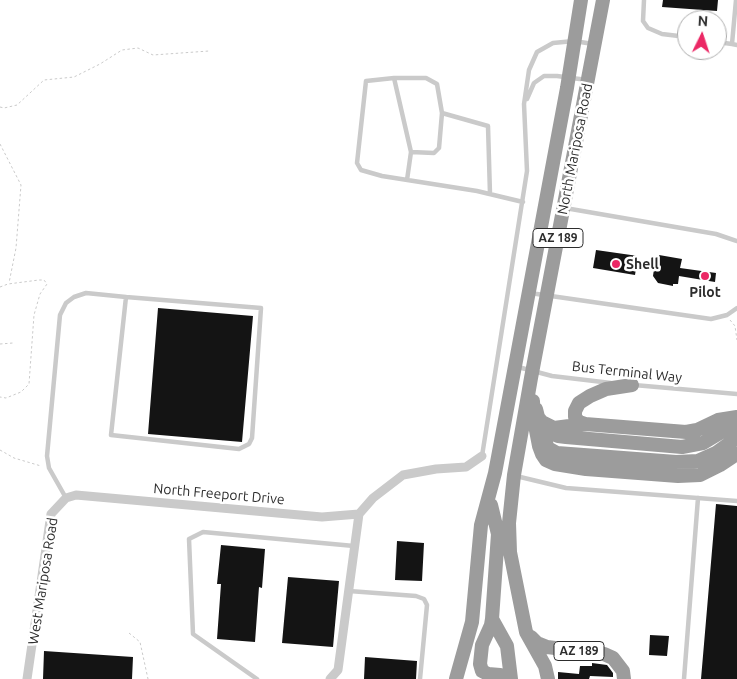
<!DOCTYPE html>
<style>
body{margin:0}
#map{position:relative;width:737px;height:679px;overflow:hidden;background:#fff;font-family:Ubuntu,sans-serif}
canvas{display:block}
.north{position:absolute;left:677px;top:10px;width:50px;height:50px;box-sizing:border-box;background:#fff;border:1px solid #ababab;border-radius:50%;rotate:4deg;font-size:14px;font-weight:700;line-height:20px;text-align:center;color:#2d2d2d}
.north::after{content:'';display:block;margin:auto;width:18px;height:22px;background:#eb2865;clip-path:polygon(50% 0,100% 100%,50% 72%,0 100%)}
</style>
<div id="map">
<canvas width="737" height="679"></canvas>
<div class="north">N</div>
</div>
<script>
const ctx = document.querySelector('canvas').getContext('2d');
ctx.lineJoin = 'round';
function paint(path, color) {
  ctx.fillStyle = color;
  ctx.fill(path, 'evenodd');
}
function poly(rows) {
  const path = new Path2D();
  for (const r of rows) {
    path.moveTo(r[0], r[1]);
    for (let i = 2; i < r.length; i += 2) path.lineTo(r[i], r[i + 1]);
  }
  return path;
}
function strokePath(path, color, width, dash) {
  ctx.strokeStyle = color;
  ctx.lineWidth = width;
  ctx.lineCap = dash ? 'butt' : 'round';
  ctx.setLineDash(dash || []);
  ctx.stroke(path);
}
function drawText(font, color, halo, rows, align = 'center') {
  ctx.font = font + ' Ubuntu,sans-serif';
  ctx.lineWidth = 5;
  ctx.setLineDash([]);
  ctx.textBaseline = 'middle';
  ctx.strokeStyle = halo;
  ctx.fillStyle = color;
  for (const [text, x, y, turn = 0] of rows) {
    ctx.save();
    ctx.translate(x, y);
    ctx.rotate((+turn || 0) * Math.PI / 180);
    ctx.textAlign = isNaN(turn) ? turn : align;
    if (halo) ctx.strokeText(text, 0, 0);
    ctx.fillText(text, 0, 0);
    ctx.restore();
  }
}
paint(poly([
 [663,0,718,0,717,11,662,7],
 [596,250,638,256,635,275,593,268],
 [659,255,682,259,680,268,716,273,715,282,679,276,678,284,673,284,673,286,658,283,653,276,655,262,658,262],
 [158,308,253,316,242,442,148,434],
 [716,504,737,506,737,679,701,679],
 [397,541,424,543,422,581,395,580],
 [221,545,265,549,262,588,259,587,255,642,217,639,221,584,217,584],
 [288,577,339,581,333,647,282,643],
 [650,635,669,636,667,656,649,655],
 [44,651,133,657,132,679,43,679],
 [365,657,417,661,416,679,364,679],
 [592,663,607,665,613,673,613,677,590,676,589,679,558,679,558,672,579,674,580,666,592,666]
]), '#141414');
strokePath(poly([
 [0,107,4,108,17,105,44,80,74,77,100,64,122,50,138,48,153,55,209,51],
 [0,144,21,185,16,248,9,283],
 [0,287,8,284,39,280,44,280,47,284,40,294,34,315,29,384,21,392,6,398,0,397],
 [730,320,735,326,737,340],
 [0,344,13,343],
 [0,450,14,458,41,466],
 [129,633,140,642,148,679]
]), '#cacaca', 1, [2.5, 2.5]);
strokePath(poly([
 [644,0,643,21,648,28,662,34,687,37],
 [736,0,732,44,737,45],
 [717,42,732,44],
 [394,78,426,78,437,84,442,113],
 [527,99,534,83,544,76,557,76,587,80],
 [411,152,394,78,366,81,357,163,361,170,382,176,477,191,523,202],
 [407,180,411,152,434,153,439,148,442,113,488,126,490,194],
 [565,208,716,234,737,241],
 [530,293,711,319,727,315,737,308],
 [518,367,552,376,611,383],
 [634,385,737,394],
 [482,456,527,171,524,104,529,70,537,52,553,43,574,41,593,44],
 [516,476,566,488,737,501],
 [66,498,49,468,47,456,60,315,66,303,74,297,86,293,126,297,111,435,239,449,249,444,252,438,261,308,126,297],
 [349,591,416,596,424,599,427,605,420,679],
 [257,679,193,634,189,539,203,532,354,546],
 [684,679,698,498]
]), '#cacaca', 4.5);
strokePath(poly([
 [27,679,51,514,66,498,76,495,322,517,359,514],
 [330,679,338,670,359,514,373,498,403,475,436,469,466,467,482,456]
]), '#cacaca', 9);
strokePath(poly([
 [533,401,534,420,539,446,542,454,546,460,555,464,586,469,678,476,700,475,720,465,737,454],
 [536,409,538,417,542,422,554,428,585,424,686,432,697,430,718,420,737,417],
 [585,424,579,422,575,417,575,411,579,403,590,396,606,389,632,385],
 [545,431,558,436,566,437,682,447,703,443,723,431,737,430],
 [542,434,548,448,557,453,676,462,698,461,716,453,737,438],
 [491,505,498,534,492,619,491,625,482,645,480,664,482,671,488,674,500,675,507,679],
 [492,619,507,646,511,679],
 [531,637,537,643,547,647,604,654,613,658,623,671,624,679],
 [456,679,472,622,481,525,495,473,567,88,581,0],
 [548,679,545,666,526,632,510,552,509,523,514,475,531,378,603,0]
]), '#9c9c9c', 14);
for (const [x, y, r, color] of [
 [616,264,5,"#eb2865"],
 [705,276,5,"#eb2865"]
]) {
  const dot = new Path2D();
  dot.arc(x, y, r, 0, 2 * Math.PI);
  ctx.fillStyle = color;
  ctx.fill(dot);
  strokePath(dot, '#fff', 2);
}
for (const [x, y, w] of [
 [558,238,50],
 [579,651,50]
]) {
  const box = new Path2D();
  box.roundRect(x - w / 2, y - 9.5, w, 19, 4);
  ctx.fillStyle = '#fff';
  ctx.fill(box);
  strokePath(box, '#2d2d2d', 1);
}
drawText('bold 12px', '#2d2d2d', null, [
 ["AZ 189",558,238],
 ["AZ 189",579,651]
]);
drawText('14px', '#2d2d2d', '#fff', [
 ["North Mariposa Road",575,149,-79],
 ["Bus Terminal Way",627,372,6],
 ["North Freeport Drive",219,494,5],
 ["West Mariposa Road",43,581,-81]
]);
drawText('bold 14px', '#2d2d2d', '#fff', [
 ["Shell",626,264],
 ["Pilot",705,292,"center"]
], 'left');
</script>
